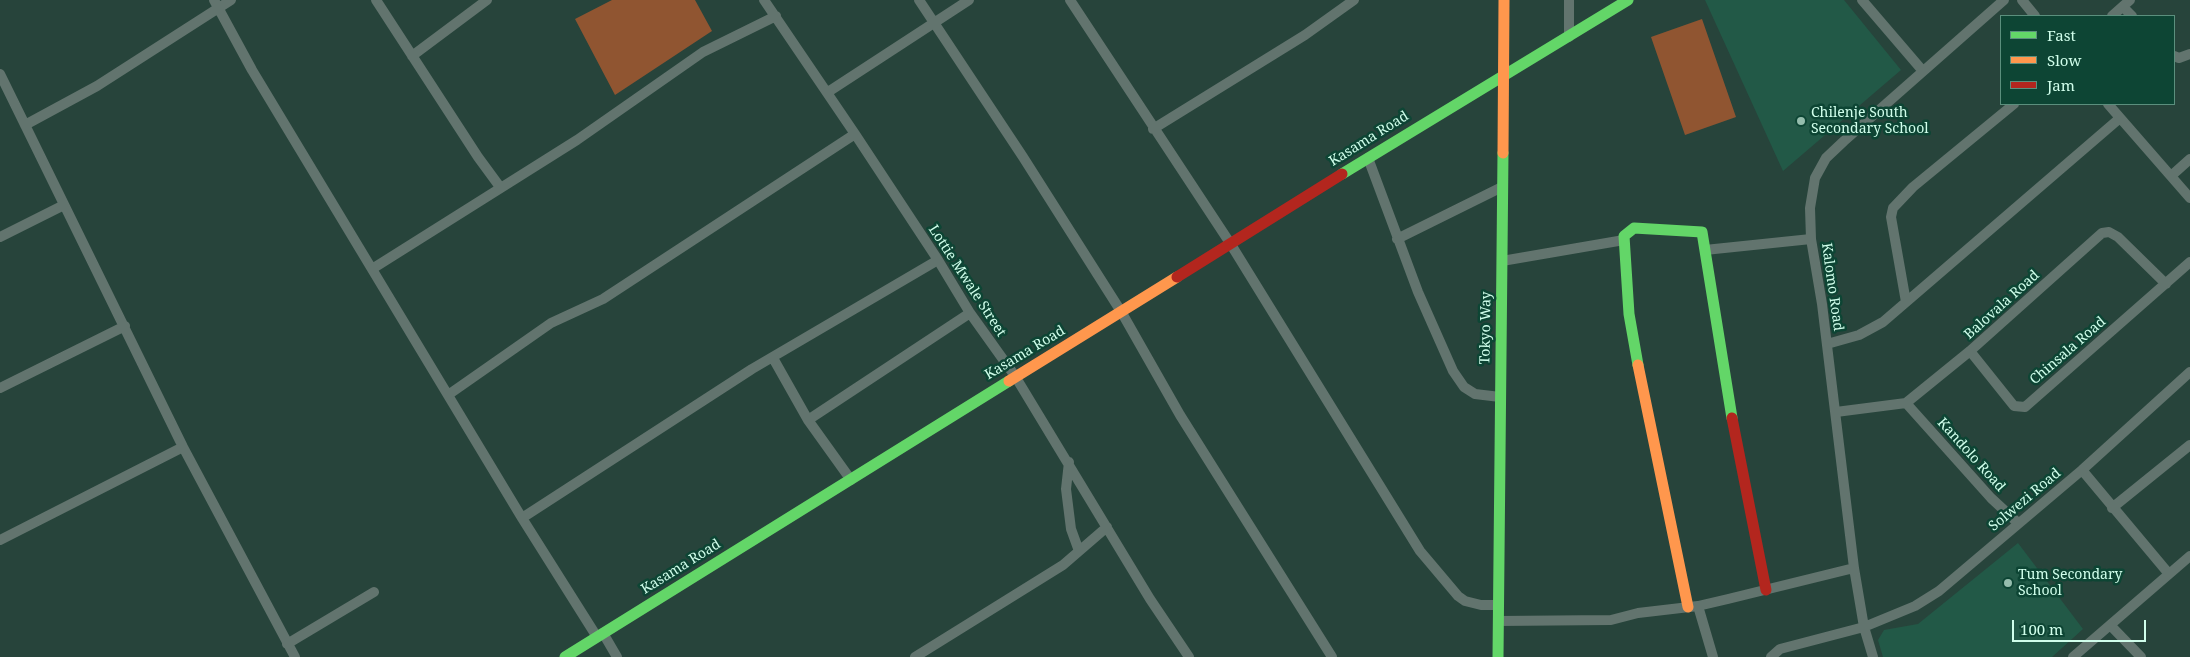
<!DOCTYPE html>
<style>
body{margin:0}
#map{position:relative;width:2190px;height:657px;overflow:hidden;background:#27443b;font-family:"Noto Serif",serif}
canvas{display:block}
.legend{position:absolute;left:2000px;top:15px;width:175px;height:90px;box-sizing:border-box;background:#0d4534;border:1px solid #5b8f7d;margin:0;padding:6px 9px;list-style:none;font-size:15px;color:#d0feeb}
.legend li{display:flex;align-items:center;gap:10px;height:25px}
.legend b{width:25px;border:1px solid #5b8f7d}
.scale{position:absolute;left:2012px;top:620px;width:134px;height:22px;box-sizing:border-box;border:2px solid #d0feeb;border-top:0;padding-left:6px;font-size:15px;line-height:18px;white-space:nowrap;color:#d0feeb;-webkit-text-stroke:4px #0d4534;paint-order:stroke}
</style>
<div id="map">
<canvas width="2190" height="657"></canvas>
<ul class="legend">
<li><b style="height:6px;background:#63d668"></b>Fast</li>
<li><b style="height:6px;background:#ff974d"></b>Slow</li>
<li><b style="height:6px;background:#b3261e"></b>Jam</li>
</ul>
<div class="scale">100 m</div>
</div>
<script>
const ctx = document.querySelector('canvas').getContext('2d');
ctx.lineJoin = 'round';
function paint(path, color) {
  ctx.fillStyle = color;
  ctx.fill(path, 'evenodd');
}
function poly(rows) {
  const path = new Path2D();
  for (const r of rows) {
    path.moveTo(r[0], r[1]);
    for (let i = 2; i < r.length; i += 2) path.lineTo(r[i], r[i + 1]);
  }
  return path;
}
function strokePath(path, color, width, dash) {
  ctx.strokeStyle = color;
  ctx.lineWidth = width;
  ctx.lineCap = dash ? 'butt' : 'round';
  ctx.setLineDash(dash || []);
  ctx.stroke(path);
}
function drawText(font, color, halo, rows, align = 'center') {
  ctx.font = font + ' "Noto Serif",serif';
  ctx.lineWidth = 5;
  ctx.setLineDash([]);
  ctx.textBaseline = 'middle';
  ctx.strokeStyle = halo;
  ctx.fillStyle = color;
  for (const [text, x, y, turn = 0] of rows) {
    ctx.save();
    ctx.translate(x, y);
    ctx.rotate((+turn || 0) * Math.PI / 180);
    ctx.textAlign = isNaN(turn) ? turn : align;
    if (halo) ctx.strokeText(text, 0, 0);
    ctx.fillText(text, 0, 0);
    ctx.restore();
  }
}
paint(poly([
 [1705,0,1844,0,1901,70,1783,171],
 [2018,543,2083,629,2052,657,1883,657,1878,640,1884,630,1918,624]
]), '#225947');
paint(poly([
 [612,0,695,0,712,31,615,95,575,19],
 [1702,19,1736,117,1685,135,1651,37]
]), '#905531');
strokePath(poly([
 [214,0,252,70,522,518,597,637],
 [376,0,478,157,500,187],
 [764,0,855,134,938,260,970,313,1015,376,1150,599,1189,657],
 [919,0,1023,157,1122,313,1180,415,1332,657],
 [1070,0,1230,243,1420,551,1458,596,1465,601,1481,605,1498,605],
 [1569,0,1569,37],
 [1862,0,1922,70],
 [2022,0,2035,16],
 [2123,7,2132,16],
 [2112,16,2130,0],
 [412,56,487,0],
 [2174,56,2179,58,2190,54],
 [0,74,183,447,295,657],
 [828,92,969,0],
 [2108,104,2190,198],
 [25,125,97,86,231,0],
 [1153,129,1305,35,1354,0],
 [1368,158,1418,292,1453,371,1464,387,1475,394,1500,397],
 [2171,176,2190,159],
 [0,237,64,205],
 [1397,239,1502,187],
 [1705,250,1811,239],
 [1502,261,1624,240],
 [372,269,577,140,703,52,776,16],
 [1906,302,1891,217,1893,208,1913,187,2014,104],
 [1827,344,1859,335,1883,322,2120,118],
 [1970,351,2014,406,2025,407,2190,262],
 [773,358,808,420,851,480],
 [0,388,125,326],
 [448,395,551,323,603,299,855,134],
 [1906,403,1991,498,2018,523],
 [1836,412,1906,403,1970,351,2102,233,2109,232,2118,237,2166,284],
 [808,420,970,313],
 [1069,462,1066,489,1071,529,1079,551],
 [2082,470,2169,574],
 [2112,508,2190,445],
 [522,518,752,369,938,260],
 [0,540,183,447],
 [1698,606,1713,657],
 [1498,621,1611,620,1638,613,1698,606,1728,599,1854,568],
 [2111,626,2141,657],
 [603,633,617,657],
 [287,644,374,592],
 [915,657,1063,565,1107,527],
 [1771,657,1780,649,1864,627,1915,606,1939,591,2082,470,2190,372],
 [1873,657,1864,627,1854,568,1822,304,1811,239,1810,208,1815,178,1826,158,1844,141,2004,0],
 [2073,657,2190,556]
]), '#62746e', 10);
strokePath(poly([
 [1342,174,1628,0],
 [1638,365,1629,314,1624,236,1634,228,1702,232,1732,418],
 [565,657,1009,381],
 [1498,657,1503,153]
]), '#63d668', 11);
strokePath(poly([
 [1503,153,1504,0],
 [1638,365,1688,607],
 [1009,381,1177,277]
]), '#ff974d', 11);
strokePath(poly([
 [1177,277,1342,174],
 [1732,418,1766,590]
]), '#b3261e', 11);
for (const [x, y, r, color] of [
 [1801,121,5,"#95bdad"],
 [2008,583,5,"#95bdad"]
]) {
  const dot = new Path2D();
  dot.arc(x, y, r, 0, 2 * Math.PI);
  ctx.fillStyle = color;
  ctx.fill(dot);
  strokePath(dot, '#0d4534', 2);
}
drawText('14px', '#d0feeb', '#0d4534', [
 ["Chilenje South",1811,113],
 ["Secondary School",1811,129],
 ["Tum Secondary",2018,575],
 ["School",2018,591]
], 'left');
drawText('14px', '#d0feeb', '#0d4534', [
 ["Kasama Road",1369,139,-32],
 ["Lottie Mwale Street",967,281,57],
 ["Kalomo Road",1832,287,82],
 ["Balovala Road",2002,305,-42],
 ["Tokyo Way",1486,328,-89],
 ["Chinsala Road",2068,351,-41],
 ["Kasama Road",1025,353,-31],
 ["Kandolo Road",1971,455,48],
 ["Solwezi Road",2025,500,-40],
 ["Kasama Road",681,567,-32]
]);
</script>
